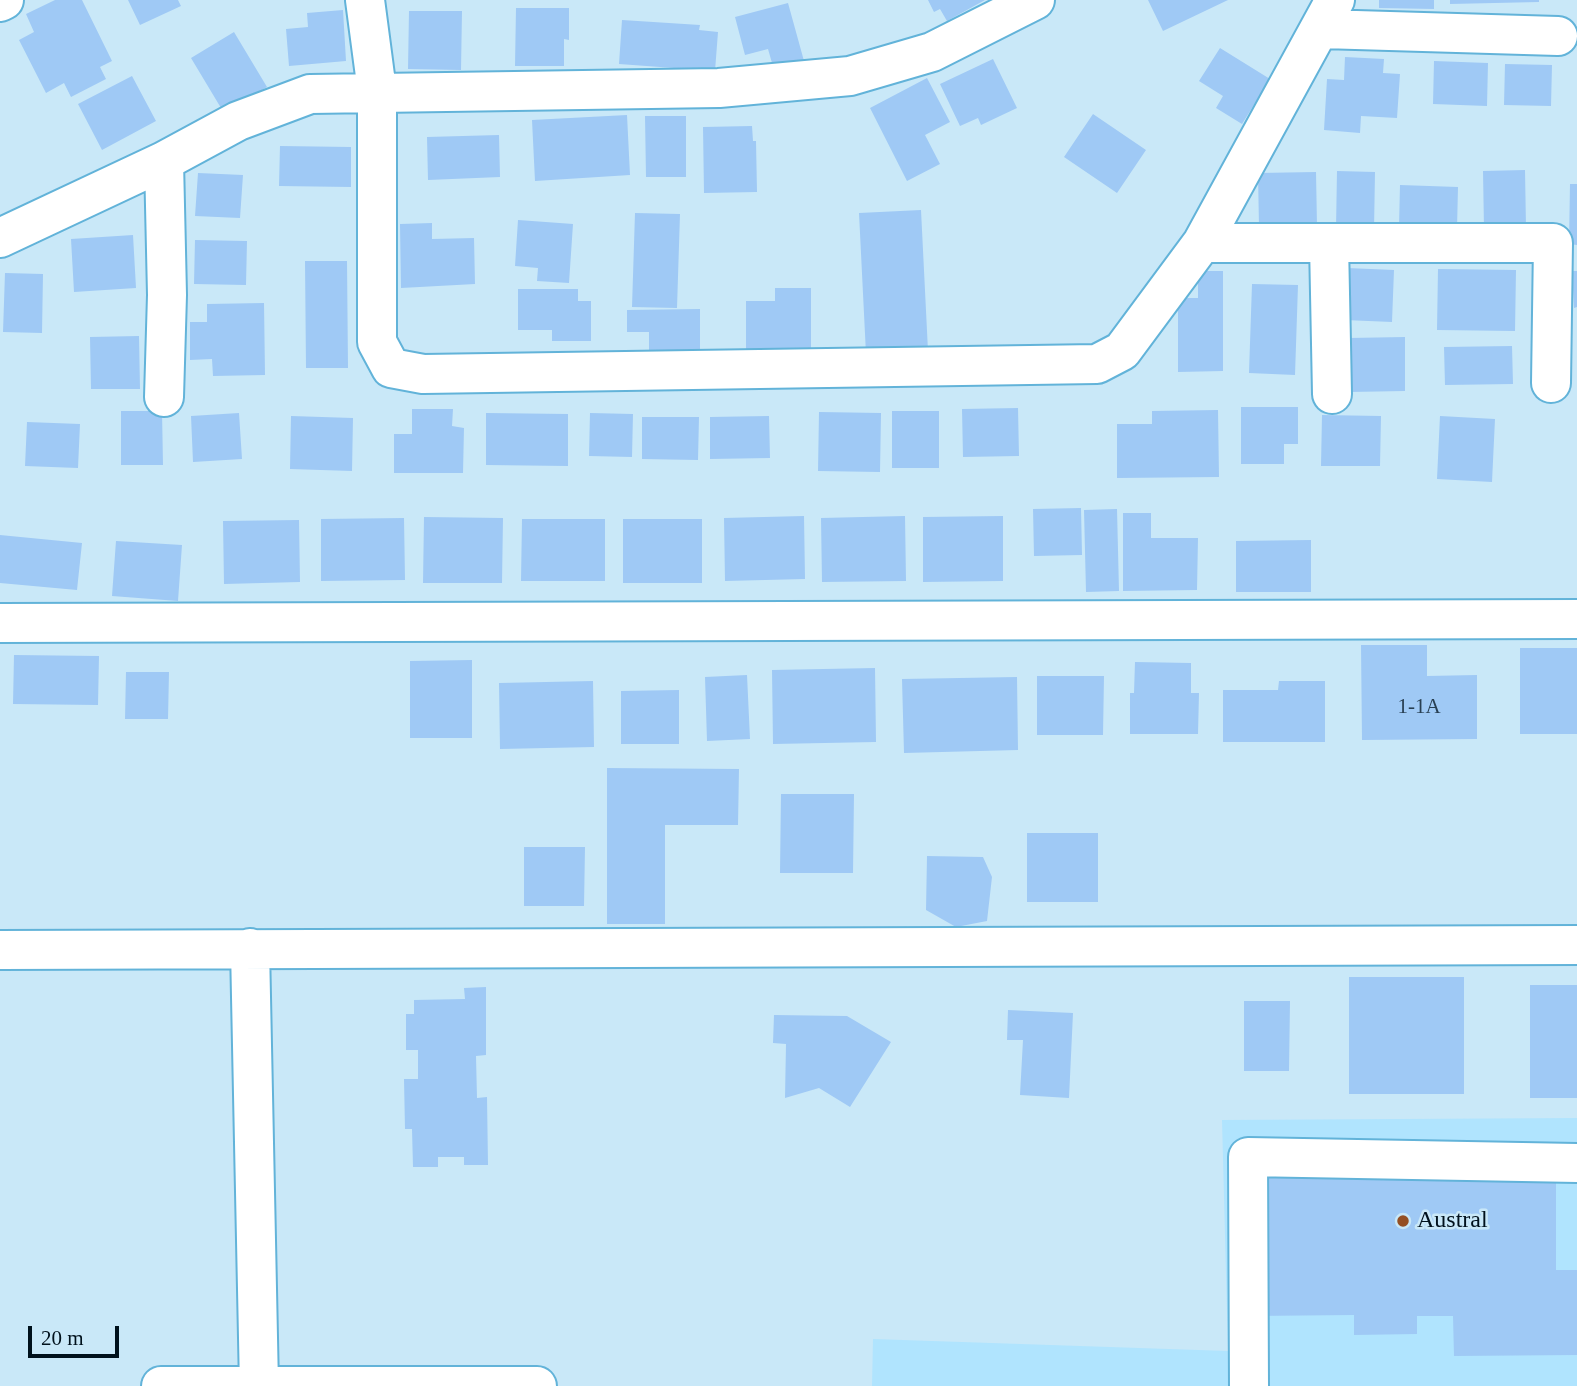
<!DOCTYPE html>
<style>
body{margin:0}
#map{position:relative;width:1577px;height:1386px;overflow:hidden;background:#c9e8f8;font-family:Georgia,serif}
canvas{display:block}
.scale{position:absolute;left:28px;top:1326px;width:91px;height:32px;box-sizing:border-box;border:4px solid #00111c;border-top:0;padding-left:9px;font-size:21px;line-height:24px;white-space:nowrap;color:#00111c;-webkit-text-stroke:5px #c9e8f8;paint-order:stroke}
</style>
<div id="map">
<canvas width="1577" height="1386"></canvas>
<div class="scale">20 m</div>
</div>
<script>
const ctx = document.querySelector('canvas').getContext('2d');
ctx.lineJoin = 'round';
function paint(path, color) {
  ctx.fillStyle = color;
  ctx.fill(path, 'evenodd');
}
function poly(rows) {
  const path = new Path2D();
  for (const r of rows) {
    path.moveTo(r[0], r[1]);
    for (let i = 2; i < r.length; i += 2) path.lineTo(r[i], r[i + 1]);
  }
  return path;
}
function strokePath(path, color, width, dash) {
  ctx.strokeStyle = color;
  ctx.lineWidth = width;
  ctx.lineCap = dash ? 'butt' : 'round';
  ctx.setLineDash(dash || []);
  ctx.stroke(path);
}
function drawText(font, color, halo, rows, align = 'center') {
  ctx.font = font + ' Georgia,serif';
  ctx.lineWidth = 5;
  ctx.setLineDash([]);
  ctx.textBaseline = 'middle';
  ctx.strokeStyle = halo;
  ctx.fillStyle = color;
  for (const [text, x, y, turn = 0] of rows) {
    ctx.save();
    ctx.translate(x, y);
    ctx.rotate((+turn || 0) * Math.PI / 180);
    ctx.textAlign = isNaN(turn) ? turn : align;
    if (halo) ctx.strokeText(text, 0, 0);
    ctx.fillText(text, 0, 0);
    ctx.restore();
  }
}
paint(poly([
 [1577,1118,1577,1386,872,1386,873,1339,1228,1351,1222,1120]
]), '#b0e4fe');
paint(poly([
 [55,0,82,0,112,61,100,67,106,79,71,97,64,83,46,93,19,40,34,32,26,14],
 [128,0,178,0,181,6,140,25],
 [928,0,985,0,947,21,940,9,934,12],
 [1148,0,1228,0,1163,31],
 [1379,0,1434,0,1434,9,1379,8],
 [1450,0,1539,0,1539,2,1450,4],
 [788,3,804,61,774,70,768,49,745,55,735,17],
 [516,8,569,8,569,40,564,39,564,66,515,66],
 [343,10,346,61,289,66,286,29,308,27,307,13],
 [409,11,462,11,461,70,408,69],
 [622,20,700,25,699,30,718,32,715,71,619,64],
 [234,32,267,87,224,113,191,58],
 [1220,48,1270,79,1242,124,1216,108,1223,96,1199,81],
 [1345,57,1384,59,1383,73,1400,74,1397,118,1361,116,1360,133,1324,130,1327,79,1344,80],
 [993,59,1017,108,981,125,978,118,960,126,940,84],
 [1434,61,1488,63,1487,106,1433,104],
 [1505,64,1552,65,1551,106,1504,105],
 [132,76,156,121,102,150,78,104],
 [927,78,950,122,925,135,940,164,907,181,870,108],
 [1093,114,1146,150,1117,193,1064,157],
 [627,115,630,175,535,181,532,120],
 [645,116,686,116,686,177,646,177],
 [752,126,753,141,756,141,757,192,704,193,703,127],
 [499,135,500,177,428,180,427,137],
 [280,146,351,147,351,187,279,186],
 [1525,170,1526,228,1484,229,1483,171],
 [1337,171,1375,172,1374,230,1336,229],
 [1316,172,1317,226,1259,227,1258,173],
 [198,173,243,175,240,218,195,216],
 [1570,184,1577,184,1577,245,1569,244],
 [1400,185,1458,187,1457,229,1399,228],
 [921,210,928,351,866,354,859,213],
 [635,213,680,214,677,308,632,307],
 [518,220,573,224,569,283,537,281,538,268,515,266],
 [432,223,432,239,474,238,475,284,401,288,400,224],
 [133,235,136,288,74,292,71,239],
 [195,240,247,241,246,285,194,284],
 [305,261,347,261,348,368,306,368],
 [1347,268,1394,270,1392,322,1345,320],
 [1438,269,1516,270,1515,331,1437,330],
 [1198,271,1223,271,1223,371,1178,372,1178,310,1183,298,1198,298],
 [1572,271,1577,271,1577,307,1574,308],
 [5,273,43,274,42,333,3,332],
 [1252,284,1298,285,1295,375,1249,373],
 [775,288,811,288,811,350,746,351,746,301,775,301],
 [518,289,578,289,578,301,591,301,591,341,552,341,552,330,518,330],
 [264,303,265,375,213,376,212,359,190,360,190,322,207,322,207,304],
 [700,309,700,355,649,355,649,332,627,332,627,310],
 [139,336,140,389,91,389,90,337],
 [1405,337,1405,391,1349,392,1349,338],
 [1512,346,1513,384,1445,385,1444,347],
 [1241,407,1298,407,1298,444,1284,444,1284,464,1241,464],
 [1018,408,1019,456,963,457,962,409],
 [412,409,453,409,452,426,464,428,463,473,394,473,394,434,412,434],
 [1218,410,1219,477,1117,478,1117,424,1152,424,1152,411],
 [121,411,162,411,163,465,121,465],
 [892,411,939,411,939,468,892,468],
 [819,412,881,413,880,472,818,471],
 [239,413,242,459,193,462,191,416],
 [486,413,568,414,568,466,486,465],
 [590,413,633,414,632,457,589,456],
 [1322,415,1381,416,1380,466,1321,466],
 [291,416,353,418,352,471,290,469],
 [769,416,770,458,710,459,710,417],
 [1440,416,1495,419,1492,482,1437,479],
 [642,417,699,417,698,460,642,459],
 [27,422,80,424,78,468,25,466],
 [1081,508,1082,555,1034,556,1033,509],
 [1117,509,1119,591,1086,592,1084,510],
 [1123,513,1151,513,1151,538,1198,538,1197,590,1123,591],
 [804,516,805,579,725,581,724,518],
 [905,516,906,581,822,582,821,518],
 [1003,516,1003,581,923,582,923,517],
 [424,517,503,518,502,583,423,583],
 [404,518,405,580,321,581,321,519],
 [522,519,605,519,605,581,521,581],
 [623,519,702,519,702,583,623,583],
 [299,520,300,582,224,584,223,521],
 [0,535,82,543,77,590,0,583],
 [1311,540,1311,592,1236,592,1236,541],
 [116,541,182,545,178,601,112,596],
 [1361,645,1427,645,1427,676,1477,675,1477,739,1362,740],
 [1520,648,1577,648,1577,734,1520,734],
 [14,655,99,656,98,705,13,704],
 [472,660,472,738,410,738,410,661],
 [1135,662,1191,663,1191,693,1199,693,1198,734,1130,734,1130,693,1134,693],
 [875,668,876,742,773,744,772,670],
 [126,672,169,672,168,719,125,719],
 [747,675,750,739,707,741,705,677],
 [1037,676,1104,676,1103,735,1037,735],
 [1017,677,1018,750,904,753,902,679],
 [593,681,594,747,500,749,499,683],
 [1279,681,1325,681,1325,742,1223,742,1223,690,1278,690],
 [679,690,679,744,621,744,621,691],
 [607,768,739,769,738,825,665,825,665,924,607,924],
 [781,794,854,794,853,873,780,873],
 [1027,833,1098,833,1098,902,1027,902],
 [524,847,585,847,584,906,524,906],
 [927,856,983,857,992,877,987,921,956,927,926,910],
 [1349,977,1464,977,1464,1094,1349,1094],
 [1530,985,1577,985,1577,1098,1530,1098],
 [486,987,486,1055,476,1056,477,1098,487,1097,488,1165,464,1165,464,1157,438,1157,438,1167,413,1167,412,1129,405,1129,404,1079,418,1079,418,1050,406,1050,406,1014,414,1014,414,1000,465,999,464,988],
 [1244,1001,1290,1001,1289,1071,1244,1071],
 [1008,1010,1073,1013,1069,1098,1020,1095,1023,1040,1007,1040],
 [774,1015,847,1016,891,1042,850,1107,819,1088,785,1098,786,1044,773,1043],
 [1556,1170,1556,1270,1577,1270,1577,1355,1454,1356,1453,1316,1417,1316,1417,1334,1354,1335,1354,1315,1251,1316,1250,1173]
]), '#9fc9f5');
const minor = poly([
 [365,0,377,91,377,342,391,368,423,374,1097,364,1122,351,1202,243,1335,0],
 [0,2,4,0],
 [1322,29,1558,36],
 [164,161,167,295,164,397],
 [0,238,164,161,238,121,310,94,719,88,850,76,932,52,1035,0],
 [1202,243,1553,243,1551,383],
 [1329,243,1332,394],
 [0,623,1577,619],
 [250,948,259,1386],
 [0,950,1577,945],
 [161,1386,537,1386],
 [1249,1386,1248,1157,1577,1163]
]);
strokePath(minor, '#62b3d9', 42);
strokePath(minor, '#fff', 38);
for (const [x, y, r, color] of [
 [1403,1221,7,"#944f23"]
]) {
  const dot = new Path2D();
  dot.arc(x, y, r, 0, 2 * Math.PI);
  ctx.fillStyle = color;
  ctx.fill(dot);
  strokePath(dot, '#c9e8f8', 2.5);
}
drawText('21px', '#283f52', null, [
 ["1-1A",1419,707]
]);
drawText('24px', '#00111c', '#c9e8f8', [
 ["Austral",1417,1221]
], 'left');
</script>
